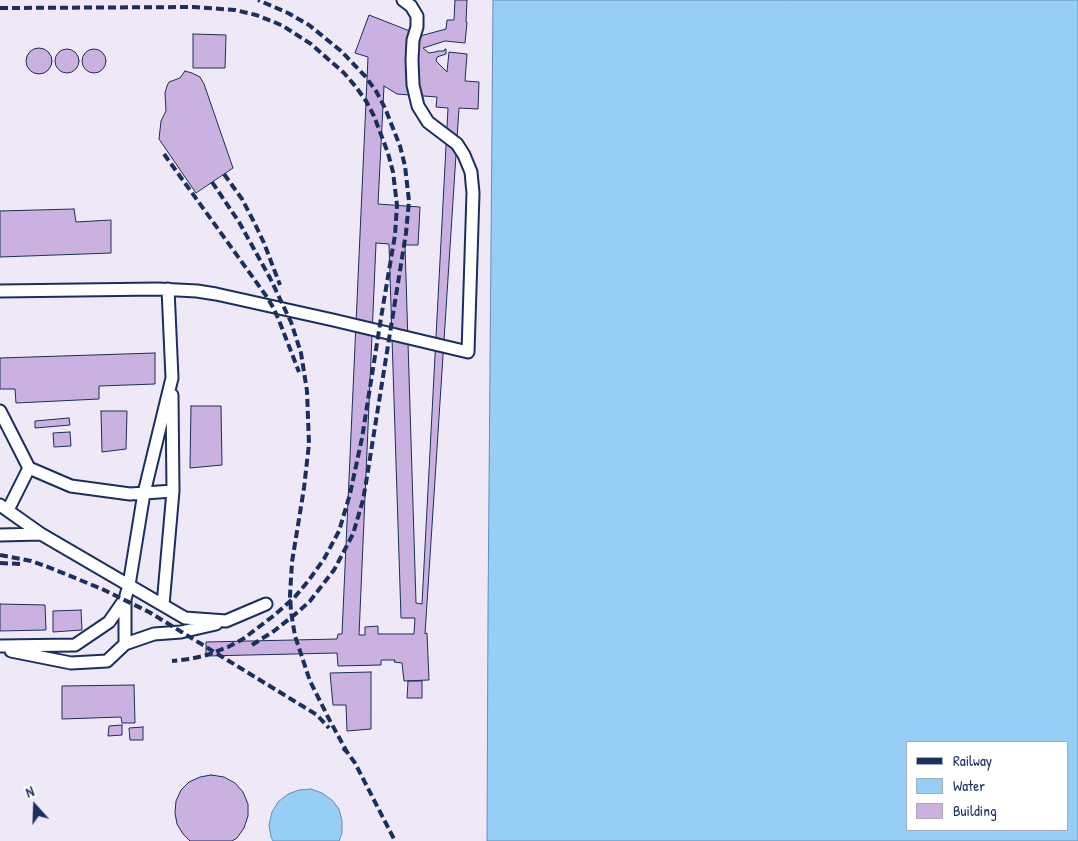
<!DOCTYPE html>
<style>
body{margin:0}
#map{position:relative;width:1078px;height:841px;overflow:hidden;background:#fff;font-family:"Patrick Hand",sans-serif}
canvas{display:block}
.legend{position:absolute;left:906px;top:741px;width:162px;height:90px;box-sizing:border-box;background:#fff;border:1px solid #a4acbf;margin:0;padding:6px 9px;list-style:none;font-size:15px;color:#1b2f5e}
.legend li{display:flex;align-items:center;gap:10px;height:25px}
.legend b{width:25px;border:1px solid #a4acbf}
.north{position:absolute;left:10px;top:781px;width:50px;height:50px;-webkit-text-stroke:4px #fff;paint-order:stroke;rotate:340deg;font-size:14px;font-weight:700;line-height:20px;text-align:center;color:#1b2f5e}
.north::after{content:'';display:block;margin:auto;width:18px;height:22px;background:#1b2f5e;clip-path:polygon(50% 0,100% 100%,50% 72%,0 100%)}
</style>
<div id="map">
<canvas width="1078" height="841"></canvas>
<ul class="legend">
<li><b style="height:6px;background:#1b2f5e"></b>Railway</li>
<li><b style="height:14px;background:#96cef5"></b>Water</li>
<li><b style="height:14px;background:#cbb1e0"></b>Building</li>
</ul>
<div class="north">N</div>
</div>
<script>
const ctx = document.querySelector('canvas').getContext('2d');
ctx.lineJoin = 'round';
function paint(path, color) {
  ctx.fillStyle = color;
  ctx.fill(path, 'evenodd');
}
function poly(rows) {
  const path = new Path2D();
  for (const r of rows) {
    if (r.length === 3) {
      path.moveTo(r[0] + r[2], r[1]);
      path.arc(r[0], r[1], r[2], 0, 2 * Math.PI);
      continue;
    }
    path.moveTo(r[0], r[1]);
    for (let i = 2; i < r.length; i += 2) path.lineTo(r[i], r[i + 1]);
  }
  return path;
}
function strokePath(path, color, width, dash) {
  ctx.strokeStyle = color;
  ctx.lineWidth = width;
  ctx.lineCap = dash ? 'butt' : 'round';
  ctx.setLineDash(dash || []);
  ctx.stroke(path);
}
paint(poly([
 [0,0,493,0,488,612,487,841,0,841]
]), '#efe8f6');
const water = poly([
 [493,0,1078,0,1078,841,487,841,488,612,493,0],
 [1067,742,1067,830,907,830,907,742,1067,742],
 [311,789,322,793,332,800,339,809,342,821,342,833,339,841,273,841,271,837,269,825,272,812,278,802,288,794,299,790,311,789]
]);
paint(water, '#96cef5');
strokePath(water, '#658eb9', 1);
const building = poly([
 [455,0,467,0,466,22,467,22,465,43,445,41,423,48,429,53,435,52,438,51,444,51,445,49,446,49,446,54,437,57,436,61,447,72,449,52,467,54,465,81,479,82,478,109,459,108,425,634,427,633,429,680,404,681,402,663,394,662,395,660,381,660,381,665,338,666,337,653,206,656,206,642,337,639,338,634,342,634,368,57,355,53,369,15,420,35,420,36,446,29,447,20,454,20,455,0],
 [384,86,397,94,437,97,436,107,448,108,422,604,416,603,405,245,418,245,420,207,378,204,384,86],
 [376,243,389,244,401,618,415,618,414,634,378,634,378,626,365,627,365,635,359,635,376,243],
 [193,34,226,35,225,68,193,68,193,34],
 [39,61,13],
 [94,61,12],
 [67,61,12],
 [185,71,192,73,200,77,204,84,233,168,196,193,159,139,161,121,166,111,165,93,167,86,169,82,180,78,185,71],
 [74,209,76,222,111,220,111,253,0,257,0,211,74,209],
 [155,353,155,384,99,386,99,399,16,403,15,389,0,389,0,358,155,353],
 [191,406,221,406,222,465,190,468,191,406],
 [101,411,127,411,126,449,102,452,101,411],
 [69,418,70,425,35,428,35,421,69,418],
 [70,432,71,446,54,447,53,433,70,432],
 [0,604,45,605,46,630,0,631,0,604],
 [81,610,82,630,53,632,53,611,81,610],
 [371,672,371,729,347,731,346,705,333,705,330,673,371,672],
 [408,681,422,681,422,698,407,698,408,681],
 [134,685,135,723,122,723,121,717,62,719,62,686,134,685],
 [122,725,122,735,108,736,109,726,122,725],
 [143,727,143,740,130,740,129,728,143,727],
 [211,775,224,777,235,783,243,792,248,804,248,816,244,828,237,838,232,841,190,841,183,834,177,824,175,813,176,801,181,790,189,782,200,777,211,775]
]);
paint(building, '#cbb1e0');
strokePath(building, '#1b2f5e', 1);
const lane = poly([
 [0,291,158,289,197,291,216,294,333,320,468,352,473,193,471,172,464,155,457,144,428,122,418,106,413,85,412,60,413,40,417,27,417,16,411,6,403,0],
 [172,395,173,491],
 [0,411,29,468,8,510],
 [29,468,71,486,130,494,173,491,163,605],
 [0,505,41,534,185,618,226,621,266,604],
 [0,535,41,534],
 [125,644,154,634,181,632,216,624],
 [0,646,75,645,109,622,125,599,129,585,144,493,172,378,168,289],
 [11,651,71,663,107,661,125,644,125,599]
]);
strokePath(lane, '#1b2f5e', 15);
strokePath(lane, '#fff', 11);
strokePath(poly([
 [0,8,194,7,235,10,256,15,274,22,283,26,311,44,344,73,356,87,366,101,374,116,388,153,393,172,397,205,395,235,381,318,362,438,350,494,339,531,324,559,309,580,294,598,272,617,243,639,228,647,207,655,190,659,172,661],
 [164,154,267,297,274,309,280,323,299,372],
 [224,174,242,199,254,222,264,243,280,285],
 [212,182,239,222,270,278,291,322,301,353,307,391,309,444,304,488,292,562,290,595,291,612,295,636,310,681,329,719,347,752],
 [0,555,31,561,48,567,102,589,149,612,317,715,329,728],
 [0,563,20,564],
 [252,645,274,631,298,612,310,601,334,570,353,534,363,500,366,483,406,233,409,201,405,166,400,146,385,108,376,91,365,76,341,51,309,25,288,13,258,0],
 [343,748,347,752,355,763,395,841]
]), '#1b2f5e', 4, [8, 4]);
</script>
